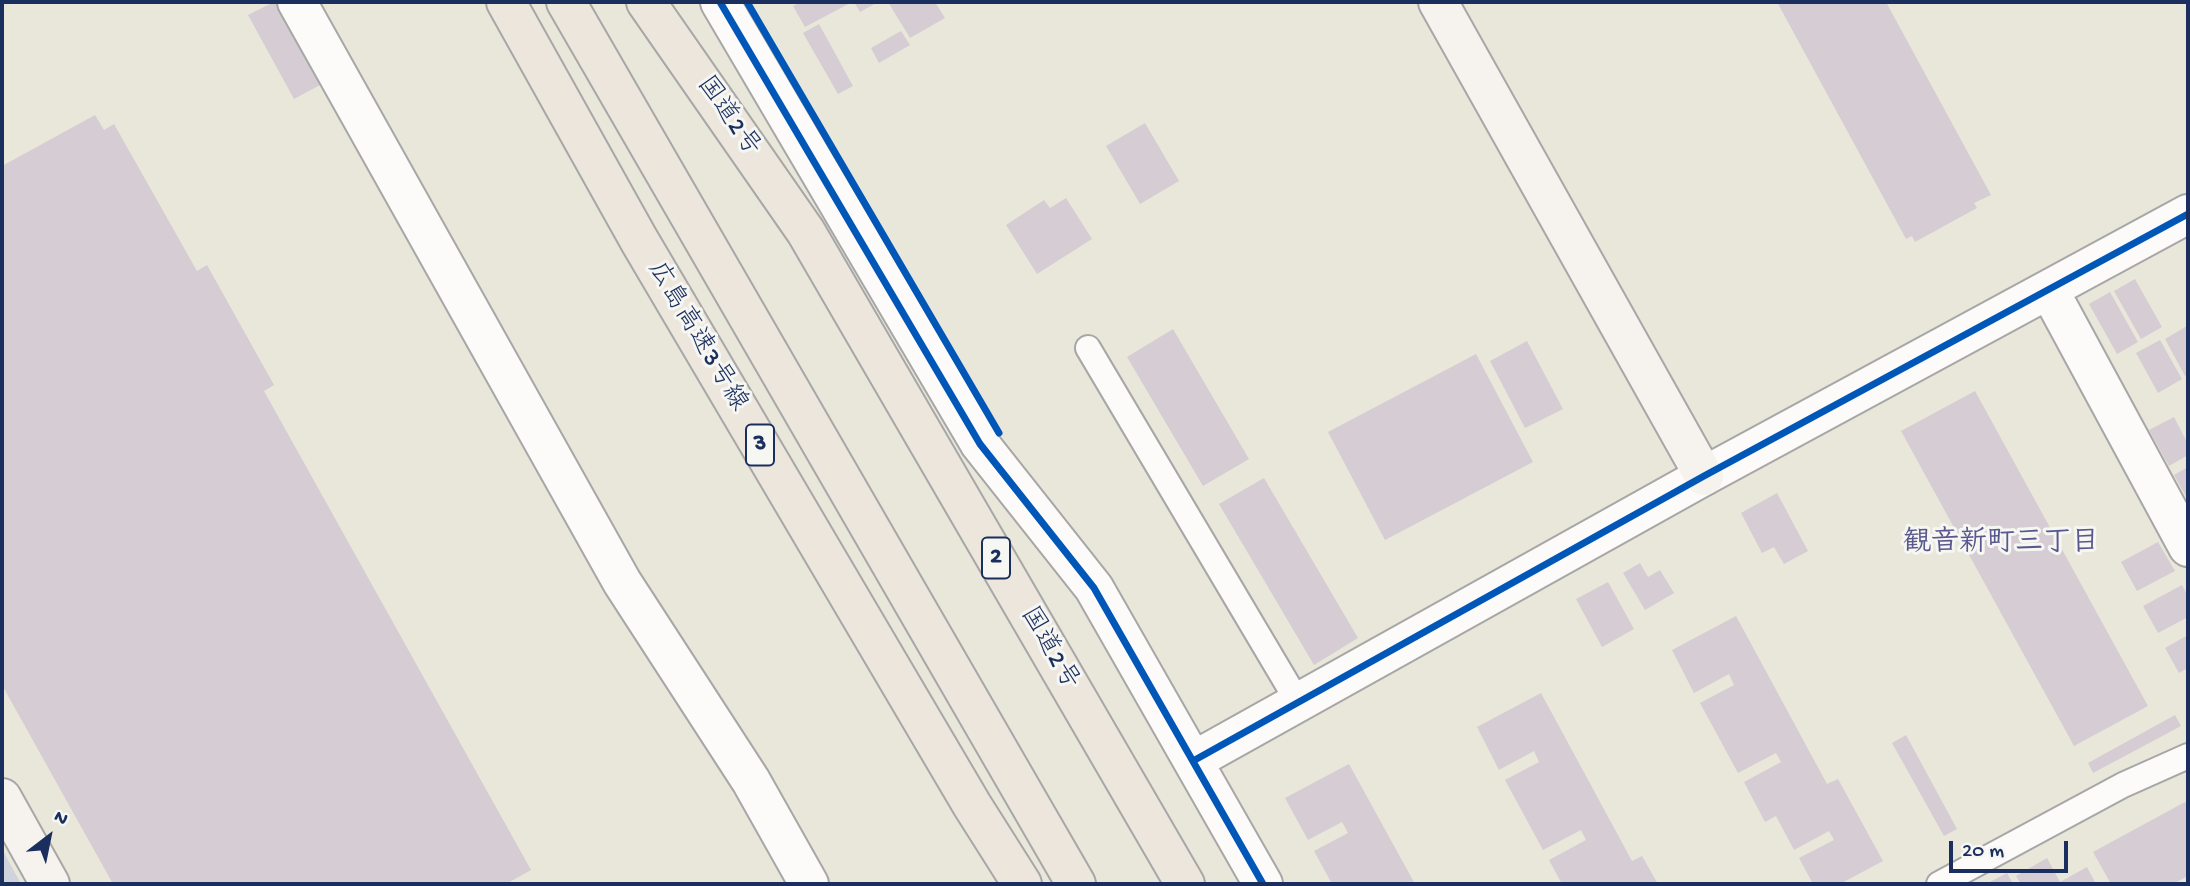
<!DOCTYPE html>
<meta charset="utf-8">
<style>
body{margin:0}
#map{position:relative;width:2190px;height:886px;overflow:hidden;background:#e9e6da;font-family:"Gochi Hand",sans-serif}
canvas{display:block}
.frame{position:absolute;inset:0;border:4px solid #1b2f5e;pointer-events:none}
.north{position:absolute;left:14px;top:802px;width:70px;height:70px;-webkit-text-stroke:5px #f6f6f2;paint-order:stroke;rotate:32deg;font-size:19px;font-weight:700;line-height:28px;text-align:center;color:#1b2f5e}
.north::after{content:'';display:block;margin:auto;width:24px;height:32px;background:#1b2f5e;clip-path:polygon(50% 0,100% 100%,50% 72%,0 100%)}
.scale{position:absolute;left:1949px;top:841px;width:119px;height:32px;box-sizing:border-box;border:4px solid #1b2f5e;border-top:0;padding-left:9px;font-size:21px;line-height:24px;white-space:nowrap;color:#1b2f5e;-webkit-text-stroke:5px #f6f6f2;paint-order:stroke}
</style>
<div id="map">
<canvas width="2190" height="886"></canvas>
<div class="frame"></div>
<div class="north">N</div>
<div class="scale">20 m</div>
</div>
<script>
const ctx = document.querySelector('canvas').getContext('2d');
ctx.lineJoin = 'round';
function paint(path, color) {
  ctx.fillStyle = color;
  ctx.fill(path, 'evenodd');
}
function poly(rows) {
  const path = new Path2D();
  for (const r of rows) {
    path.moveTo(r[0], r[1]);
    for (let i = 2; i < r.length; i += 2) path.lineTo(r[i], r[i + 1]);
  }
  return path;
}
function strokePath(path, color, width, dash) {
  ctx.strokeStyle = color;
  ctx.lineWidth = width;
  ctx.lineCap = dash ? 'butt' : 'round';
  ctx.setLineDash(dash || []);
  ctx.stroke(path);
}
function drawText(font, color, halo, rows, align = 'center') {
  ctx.font = font + ' "Gochi Hand","Klee One",sans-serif';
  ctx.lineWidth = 6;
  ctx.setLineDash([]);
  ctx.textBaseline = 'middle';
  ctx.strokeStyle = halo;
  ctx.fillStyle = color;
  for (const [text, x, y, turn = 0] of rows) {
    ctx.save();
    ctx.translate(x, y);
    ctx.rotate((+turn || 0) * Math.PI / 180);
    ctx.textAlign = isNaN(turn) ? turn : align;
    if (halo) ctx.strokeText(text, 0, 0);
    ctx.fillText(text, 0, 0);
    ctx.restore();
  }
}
paint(poly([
 [2,849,21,884,2,884]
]), '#d0d3dc');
paint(poly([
 [274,2,278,2,322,84,294,99,248,15],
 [801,2,852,2,805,27,793,6],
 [854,2,878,2,860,12],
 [888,2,935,2,945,18,910,38],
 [1777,2,1886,2,1991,195,1974,203,1977,208,1915,242,1912,236,1906,239],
 [819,24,853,86,838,94,803,33],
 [901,31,910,45,879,63,871,48],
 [95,115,104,130,114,124,197,271,207,265,274,385,264,391,531,870,506,884,113,884,2,685,2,166],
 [1145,123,1179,181,1140,204,1106,146],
 [1066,198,1092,239,1037,274,1006,225,1044,200,1050,208],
 [2135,279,2162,327,2141,339,2114,291],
 [2110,292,2138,342,2117,354,2089,304],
 [2187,326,2188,374,2185,376,2165,339],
 [1173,329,1249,459,1203,486,1127,357],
 [2160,340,2182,379,2158,393,2136,353],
 [1527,341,1563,409,1525,428,1490,361],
 [1476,354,1533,462,1385,540,1328,432],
 [1975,391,2148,706,2074,746,1901,431],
 [2174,417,2188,444,2188,455,2169,466,2149,430],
 [2188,467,2188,500,2174,475],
 [1264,478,1358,638,1314,665,1219,504],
 [1777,493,1808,551,1784,564,1774,547,1762,553,1741,513],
 [2158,542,2175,571,2137,591,2121,562],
 [1640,563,1648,577,1660,570,1674,593,1645,610,1623,573],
 [1608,582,1634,629,1602,647,1576,599],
 [2182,585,2188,596,2188,617,2158,633,2143,606],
 [1736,616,1827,784,1838,779,1883,861,1840,884,1813,884,1799,858,1834,840,1829,831,1794,850,1776,816,1765,822,1744,782,1781,762,1776,753,1738,773,1700,703,1734,685,1729,674,1694,693,1672,650],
 [2188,635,2188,668,2179,673,2165,648],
 [1541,693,1632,861,1642,856,1658,884,1562,884,1549,860,1586,840,1581,830,1543,850,1505,780,1539,762,1534,751,1499,770,1477,727],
 [2175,715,2181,726,2093,773,2088,763],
 [1906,735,1957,829,1944,836,1892,743],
 [1349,764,1415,884,1332,884,1314,851,1348,833,1342,822,1308,840,1285,798],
 [2185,802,2188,807,2188,876,2173,884,2111,884,2093,852],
 [2047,858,2060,882,2087,867,2096,884,2021,884,2016,876],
 [2007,873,2013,884,1986,884]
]), '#d5cdd3');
const lane = poly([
 [1088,348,1298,702],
 [1939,884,2123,785,2188,756]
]);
const street = poly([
 [297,2,622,582,751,781,809,884],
 [720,2,980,444,1094,588,1263,884],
 [2049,290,2188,547],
 [1193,761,1704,476,2188,214]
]);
const secondary = poly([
 [1438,2,1704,476],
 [2,798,50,884]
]);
const highway = poly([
 [506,2,639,240,972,805,1022,884],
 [566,2,1076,884],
 [646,2,806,232,1185,884]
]);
strokePath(lane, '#a6a7a6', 28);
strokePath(street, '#a6a7a6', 42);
strokePath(secondary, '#a6a7a6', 42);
strokePath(highway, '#a6a7a6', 42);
strokePath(lane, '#fcfbf9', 24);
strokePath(street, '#fcfbf9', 38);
strokePath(secondary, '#f6f3ee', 38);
strokePath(highway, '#ede6dd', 38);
strokePath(poly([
 [720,2,980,444,1094,588,1263,884],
 [747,2,999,433],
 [1193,761,1704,476,2188,214]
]), '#0057b8', 7);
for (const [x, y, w] of [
 [760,445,28],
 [996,558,28]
]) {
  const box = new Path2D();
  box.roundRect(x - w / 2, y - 20.5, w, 41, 5);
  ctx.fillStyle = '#f6f6f2';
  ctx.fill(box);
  strokePath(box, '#1b2f5e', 2);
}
drawText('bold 24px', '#1b2f5e', null, [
 ["3",760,445],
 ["2",996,558]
]);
drawText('26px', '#1b2f5e', '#f6f6f2', [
 ["国道2号",727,117,55],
 ["広島高速3号線",696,337,59],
 ["国道2号",1048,649,60]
]);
drawText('bold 28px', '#58588d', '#f6f6f2', [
 ["観音新町三丁目",2001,545]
]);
</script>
